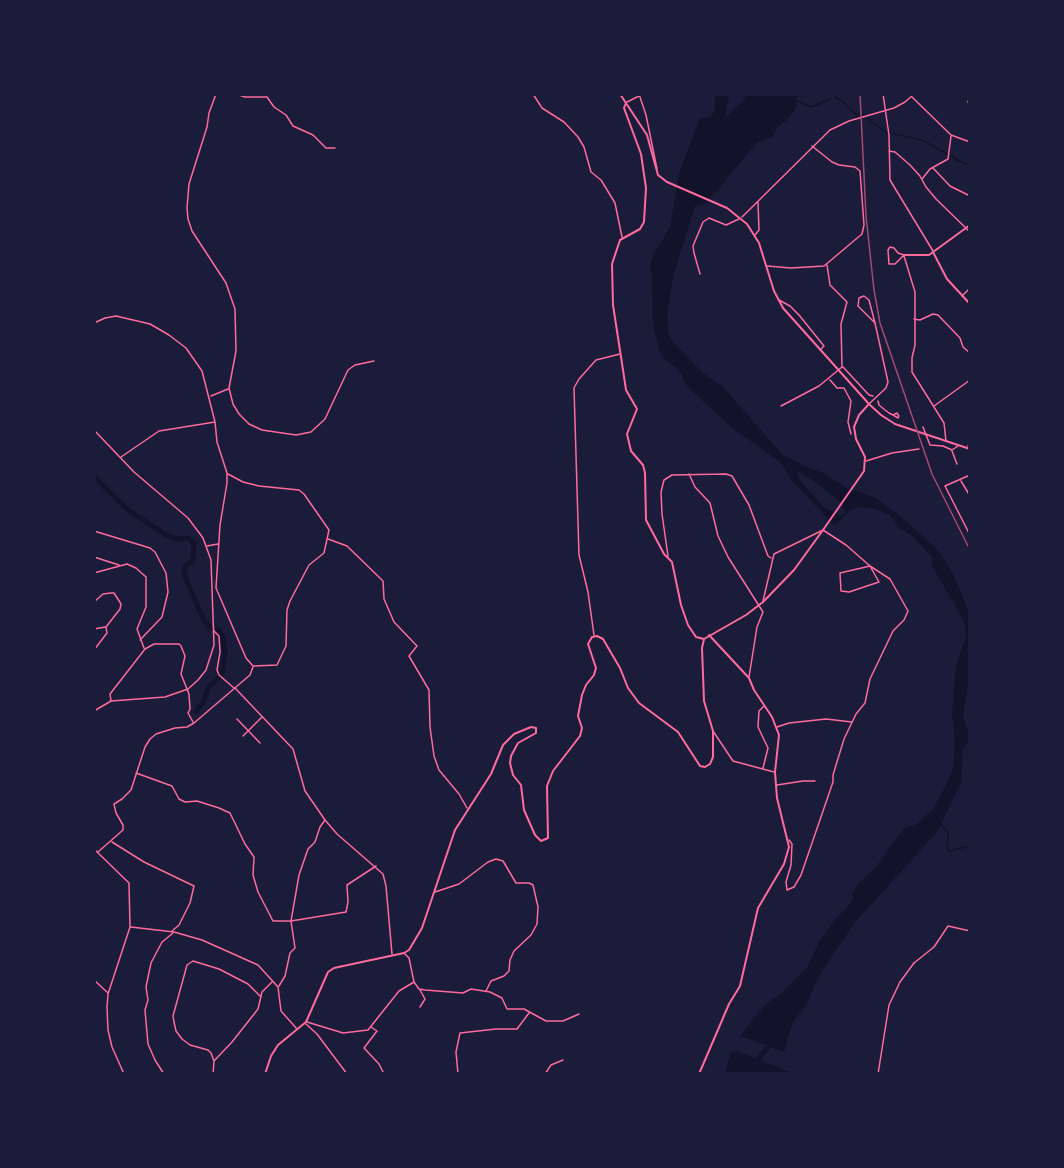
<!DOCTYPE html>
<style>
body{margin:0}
#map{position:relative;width:1064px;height:1168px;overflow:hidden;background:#1b1b3a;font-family:"PT Serif",serif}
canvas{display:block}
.frame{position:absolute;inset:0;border:96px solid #1b1b3a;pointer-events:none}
</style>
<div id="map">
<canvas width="1064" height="1168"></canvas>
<div class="frame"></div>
</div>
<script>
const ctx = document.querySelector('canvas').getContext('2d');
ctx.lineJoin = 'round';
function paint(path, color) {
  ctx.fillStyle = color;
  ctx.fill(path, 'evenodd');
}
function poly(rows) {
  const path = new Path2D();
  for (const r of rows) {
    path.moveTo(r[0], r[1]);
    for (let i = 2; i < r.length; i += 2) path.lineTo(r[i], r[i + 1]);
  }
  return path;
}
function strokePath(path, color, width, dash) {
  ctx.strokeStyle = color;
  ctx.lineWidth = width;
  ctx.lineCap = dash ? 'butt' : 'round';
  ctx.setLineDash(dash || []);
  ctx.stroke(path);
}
paint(poly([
 [717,95,729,95,725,118,744,100,746,95,798,95,795,109,787,120,777,127,773,136,758,142,734,169,721,187,704,204,695,206,674,273,667,312,668,333,673,342,704,374,722,386,782,454,806,467,823,473,847,488,874,497,904,519,939,551,952,572,969,612,969,679,963,717,969,732,970,740,963,749,961,782,937,832,856,921,820,974,805,1007,793,1021,784,1052,741,1036,745,1029,766,1004,780,994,808,966,819,942,835,919,845,910,853,899,852,893,859,883,877,866,903,829,917,824,933,809,943,791,953,769,955,740,952,714,956,666,966,635,965,625,958,610,932,566,932,557,911,535,900,528,889,514,872,508,859,507,852,509,834,525,793,482,780,462,730,426,691,390,683,381,683,375,674,366,665,360,659,350,653,323,652,275,650,267,653,255,670,228,679,174,699,120,710,117,715,111,715,97],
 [796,470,812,480,839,501,846,512,841,516,824,507,800,481],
 [736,1051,792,1073,725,1073,731,1052,735,1053]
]), '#12122b');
strokePath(poly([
 [835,97,844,102,857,116,865,114],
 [798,101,811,107,830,99],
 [867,118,885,132,922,140,965,164,970,163],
 [940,823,948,833,947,849,949,851,970,846]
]), '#12122b', 1.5);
strokePath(poly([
 [94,477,128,510,166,535,178,539,188,538,194,543,193,560,185,567,184,574,204,621,211,628],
 [196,711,204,701,208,688,222,674,225,653,223,637,218,630],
 [754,1074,756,1062,772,1042]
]), '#12122b', 5);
strokePath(poly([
 [216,94,209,113,207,127,189,184,187,208,188,219,192,231,226,283,235,309,236,351,229,388,233,404,239,414,249,424,262,430,296,435,311,432,325,419,348,370,355,365,374,361],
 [236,94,245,97,267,97,274,107,286,115,293,126,313,135,326,148,335,148],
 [533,94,542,108,564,122,578,137,584,147,591,172,601,180,615,203,622,237],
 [639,94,646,115,657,169],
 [883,94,889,135,890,180,933,251],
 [970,96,968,102,970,105],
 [912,97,951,135,970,142],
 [627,102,639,96],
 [889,151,895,152,910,165,920,176,926,187,936,199,970,232],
 [933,168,950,186,970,196],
 [922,179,930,169,948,159,951,136],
 [755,235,759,230,758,202],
 [890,247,894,248,898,253,904,255,895,264,889,264,888,250,890,247],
 [904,256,915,292,915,345,912,358,912,372,944,423,946,441],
 [767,266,791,268,824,266,862,234,864,225,860,171,855,167,839,165,832,162,812,146],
 [700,274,694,253,693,246,703,222,709,218,726,225,739,219],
 [864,296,869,300,875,323,858,306,859,298,864,296],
 [962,296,970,288],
 [779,300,790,306,799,315,824,346,820,350],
 [914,319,920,320,933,314,938,315,960,338,963,347,970,353],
 [94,323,105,318,116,316,150,324,169,335,186,348,202,371,215,422,217,442,227,473,227,483,220,525,216,588,246,658,253,666],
 [843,367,869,395,873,396],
 [830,380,837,388,844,388,851,401,848,422,851,434],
 [211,396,228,389],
 [878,401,879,405,885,410,889,413,893,415,898,418,899,416,897,413,893,415],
 [781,406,819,386,842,367,841,324,847,302,830,285,827,265],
 [934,406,970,380],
 [923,427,930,445,943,446,952,450,958,446],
 [970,442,968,446,970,451],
 [952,451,957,464],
 [121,457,159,431,215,422],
 [866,461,892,453,919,449],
 [228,474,243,482,259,486,299,490,304,494,329,530,324,553,309,565,290,601,287,610,286,646,277,665,254,666],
 [689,474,695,487,710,503,718,536,728,557,763,612,757,627,749,677],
 [970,475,945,486,970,535],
 [961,481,970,496],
 [94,531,150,548,155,552,166,573,168,592,162,617,140,640],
 [328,539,347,546,383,581,384,599,394,622,417,646,409,656,429,690,430,727,434,756,439,770,459,794,467,808],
 [207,546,218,544],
 [668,556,662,514,661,492,664,480,672,475,726,474,732,476,749,505,768,556,771,558],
 [94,557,119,565],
 [870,566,879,582,849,592,841,591,840,573,870,566],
 [94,573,127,564,136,568,146,577,146,607,137,629,144,648],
 [763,601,774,554,823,530,846,545,870,566,890,579,908,611,904,620,893,631,870,679,865,703,856,714,844,739,833,775,833,782,801,875,794,887,787,890,786,882,791,865,792,844,789,840],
 [94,602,103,594,111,593,114,593,121,604,120,609,106,627,107,633,94,650],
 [94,629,105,627],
 [214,631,219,636,220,652,217,670,219,675,234,688],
 [111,701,110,694,145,649,154,644,179,644,181,646,185,656,181,674,189,694,190,709,188,713,193,722],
 [237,719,260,743],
 [777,727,789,723,826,719,852,722],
 [713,731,733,761,774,772],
 [243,736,262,717],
 [763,768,768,748,758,727,759,711,764,706],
 [136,773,172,786,179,799,185,802,197,801,219,808,230,813,245,844,254,857,253,875,258,892,273,921,291,921,346,912,348,902,347,885,376,866],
 [777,785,803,781,815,781],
 [112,842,144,862,194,886,190,903,179,925,172,931],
 [94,849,129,883,130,927,108,994,107,1007,108,1030,112,1047,124,1074],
 [98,852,123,830,123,825,116,813,114,804,122,799,131,790,145,747,150,739,156,734,175,728,187,727,194,723,250,675,253,667],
 [435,892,459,884,488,862,496,859,503,861,516,883,529,883,533,885,538,907,537,924,531,935,514,951,510,960,509,971,504,976,491,981,486,991],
 [131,927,174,932,202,940,258,965,278,987,281,1011,297,1029],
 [914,963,934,947,948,926,970,931],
 [94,980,108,993],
 [414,982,419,989,425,990,463,993,471,989,490,992,502,998,507,1009,524,1009,546,1021,563,1021,579,1014],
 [279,986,285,976,290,953,295,948,291,921,299,875,308,849,315,842,320,827,325,820],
 [420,990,425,999,420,1007],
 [307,1022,343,1033,368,1030,399,991,414,982,409,958,405,954],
 [306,1024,317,1034,347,1074],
 [371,1027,377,1031,364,1048,379,1064,384,1074],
 [214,1061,211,1053,208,1050,190,1045,182,1039,176,1031,174,1022,173,1016,187,965,193,961,219,969,248,984,260,996],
 [164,1074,155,1060,148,1044,145,1010,148,1000,146,987,151,963,162,942,173,933],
 [213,1074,214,1061,232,1042,258,1009,262,992,272,982],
 [458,1074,456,1052,460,1033,496,1029,517,1029,529,1013],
 [545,1074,551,1065,563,1060]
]), '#ff6b9d', 1.5);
strokePath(poly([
 [742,217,830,130,849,121,894,108,905,102,914,94],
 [870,403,886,388,888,382,875,323],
 [94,430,134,472,188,518,203,538,211,560,214,645,206,670,198,680,188,689,165,697,111,701,94,711],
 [594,635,588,592,579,555,574,388,579,379,596,360,620,354],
 [235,688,293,749,305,791,325,820,337,834,383,874,386,886,392,954],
 [878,1074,889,1005,900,982,914,963]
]), '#ff6b9d', 1.5);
strokePath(poly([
 [626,103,624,108,641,154,646,188,644,222,640,229,620,240,612,264,613,305,625,383,626,390,637,409,627,434,631,451,643,465,645,473,646,520,664,554,672,562,681,605,688,625,696,637,704,639],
 [933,252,947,279,970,304],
 [904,255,929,255,970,225],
 [265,1074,271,1056,278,1045,306,1022,328,972,334,968,404,953,409,950,422,928,455,830,491,774,503,745,514,734,531,727,536,728,536,733,518,743,511,756,510,763,513,775,521,785,524,810,535,835,541,841,548,838,547,786,553,771,580,736,582,728,578,716,582,695,586,685,594,675,596,668,588,644,592,637,597,636,603,639,620,668,628,688,639,703,678,732,700,766,705,767,710,764,713,757,713,731,704,701,702,648,704,639,746,615,763,602,794,570,823,530,864,471,865,457,856,439,854,427,859,415,869,404],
 [699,1074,729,1004,740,986,758,908,784,864,789,847,777,798,775,772,779,735,772,717,754,690,749,678,709,635]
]), '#ff6b9d', 2);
strokePath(poly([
 [620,94,647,135,658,175,667,182,727,208,747,224,759,243,774,291,783,308,869,404,881,415,895,424,970,449]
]), '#ff6b9d', 2);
strokePath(poly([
 [860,94,866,216,874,290,880,323,932,474,970,550]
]), '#a44b75', 1.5);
</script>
